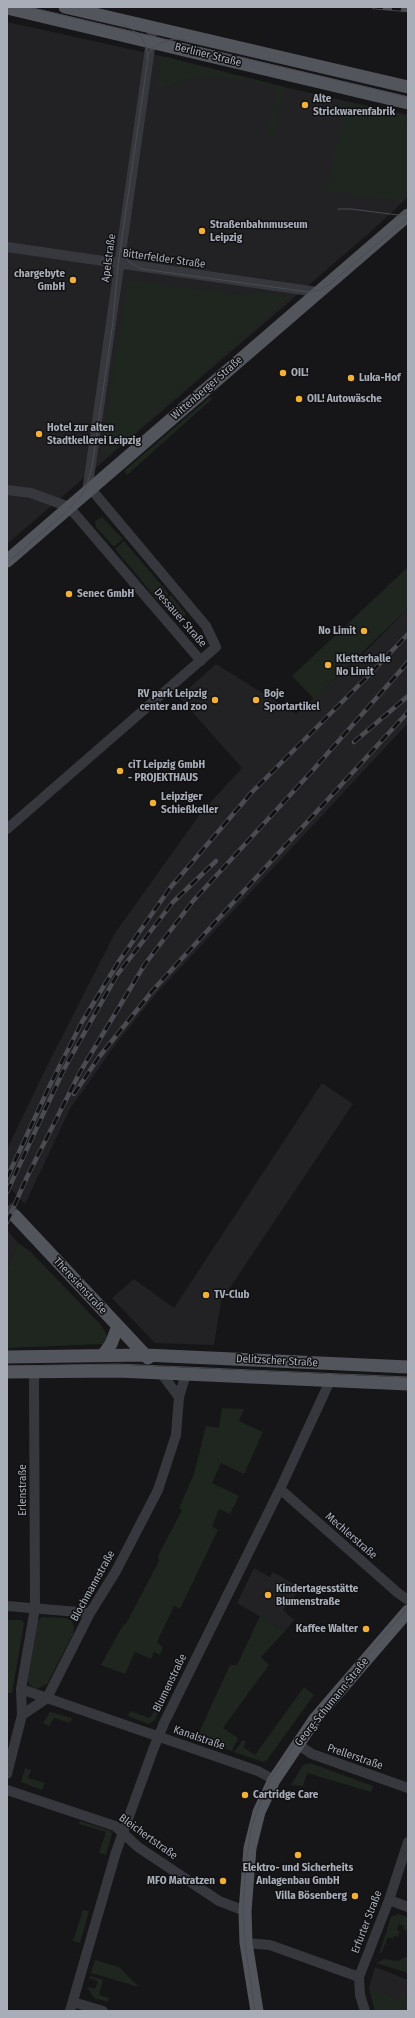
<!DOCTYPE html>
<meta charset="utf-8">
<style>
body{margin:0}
#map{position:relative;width:415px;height:2018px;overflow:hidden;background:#161618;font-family:"Fira Sans Condensed",sans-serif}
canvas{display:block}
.frame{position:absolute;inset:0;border:8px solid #a8adb8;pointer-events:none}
</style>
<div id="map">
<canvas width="415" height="2018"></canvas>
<div class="frame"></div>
</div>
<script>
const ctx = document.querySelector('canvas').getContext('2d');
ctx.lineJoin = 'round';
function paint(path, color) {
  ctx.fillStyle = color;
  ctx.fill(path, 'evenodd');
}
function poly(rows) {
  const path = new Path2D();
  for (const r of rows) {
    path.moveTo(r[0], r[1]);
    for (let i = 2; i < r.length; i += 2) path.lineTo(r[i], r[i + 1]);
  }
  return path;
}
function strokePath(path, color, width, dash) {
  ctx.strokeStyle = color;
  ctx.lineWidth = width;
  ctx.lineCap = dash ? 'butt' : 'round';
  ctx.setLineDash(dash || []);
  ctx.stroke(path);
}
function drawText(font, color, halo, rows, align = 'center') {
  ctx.font = font + ' "Fira Sans Condensed",sans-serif';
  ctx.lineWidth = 3;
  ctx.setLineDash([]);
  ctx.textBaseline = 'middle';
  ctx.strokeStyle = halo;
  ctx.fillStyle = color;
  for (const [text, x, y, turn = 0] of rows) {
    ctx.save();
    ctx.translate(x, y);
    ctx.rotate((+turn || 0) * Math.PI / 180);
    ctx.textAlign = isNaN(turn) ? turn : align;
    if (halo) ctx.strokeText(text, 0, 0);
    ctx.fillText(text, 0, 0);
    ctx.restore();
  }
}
paint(poly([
 [7,22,166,57,284,87,408,115,408,197,367,235,7,544],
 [408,608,408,723,157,993,115,1045,70,1109,25,1204,7,1185,7,1149,46,1068,115,933,200,814,242,768,179,697,216,664,296,714,364,653],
 [322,1083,353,1104,221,1301,214,1345,155,1343,112,1298,134,1279,174,1308],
 [7,1230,18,1243,7,1269],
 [254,1568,270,1577,273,1572,301,1588,283,1610,294,1620,285,1631,237,1603],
 [375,1967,408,1980,408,2011,375,2011,369,1988]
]), '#222225');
paint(poly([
 [166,57,284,87,274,135,267,134,277,86,218,77,201,77,183,80,158,90,161,60],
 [347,102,405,116,408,129,408,193,399,201,326,191],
 [132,280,246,296,256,291,286,296,289,298,107,456,103,450,103,445,127,284],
 [210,397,212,399,127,475,124,471],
 [102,517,123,539,114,547,96,527,95,521],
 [124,541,169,594,159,602,115,549],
 [408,567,408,608,314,699,292,676],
 [171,595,186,614,178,622,161,604],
 [18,1243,30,1251,100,1324,106,1333,107,1339,104,1344,7,1348,7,1269],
 [222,1408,244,1409,239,1421,263,1432,244,1474,221,1463,212,1483,239,1496,230,1514,219,1509,212,1526,218,1530,180,1609,174,1606,157,1642,163,1648,160,1655,154,1652,151,1659,135,1652,125,1674,101,1665,123,1625,126,1624,159,1561,158,1556,182,1510,179,1508,194,1474,206,1426,219,1428],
 [260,1616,285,1631,261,1657,269,1665,223,1728,238,1738,232,1751,196,1739,230,1665,237,1665],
 [42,1617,65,1618,72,1621,74,1627,73,1634,47,1684,36,1689,32,1687,27,1681,37,1621],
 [7,1620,22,1620,24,1623,12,1693,7,1693],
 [304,1687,314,1695,267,1760,263,1762,234,1752,243,1740,246,1742,243,1747,255,1755],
 [130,1711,150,1718,154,1711,158,1713,155,1720,148,1724,128,1716],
 [50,1712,72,1718,70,1723,54,1718,49,1726,43,1723],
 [310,1763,373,1786,371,1792,307,1773,303,1786,291,1785,303,1765],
 [25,1768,31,1770,28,1778,45,1783,42,1790,21,1782],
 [80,1821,111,1831,112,1834,106,1855,99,1853,106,1832,79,1824],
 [83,1910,89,1911,80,1943,73,1941],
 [398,1914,408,1917,408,1931,403,1929,404,1926,399,1924,397,1930,400,1931,398,1937,394,1936,393,1939,388,1937,382,1952,379,1954,391,1917],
 [408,1956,408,1973,376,1963,384,1959,398,1961],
 [95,1960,119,1967,139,1987,91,1973],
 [90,1976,103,1980,99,1995,109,1998,108,2002,94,1998,87,1987,95,1989,98,1981,89,1978],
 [369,1988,399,2001,402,1995,408,2001,408,2011,375,2011]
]), '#1e261f');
strokePath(poly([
 [7,1207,15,1216]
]), '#333438', 13, [13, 6]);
strokePath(poly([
 [7,247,317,292],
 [7,490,31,493,69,507,201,661],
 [87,492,153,27],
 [7,829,216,647,206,626,91,489],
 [179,1397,186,1374],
 [280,1489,398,1593,408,1600],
 [7,1606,90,1613],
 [21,1689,258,1771,274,1780],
 [22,1715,47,1698,90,1613,116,1571,158,1490,176,1435,179,1397,161,1373],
 [297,1744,312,1754,408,1788],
 [7,1774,22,1715,21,1689,35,1608,34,1372],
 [7,1790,115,1826,138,1847,219,1901,245,1911],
 [389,1900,408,1907],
 [246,1943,270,1945,359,1977],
 [73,2002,103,2011],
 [70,2011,116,1852,153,1750,164,1723,280,1489,330,1381],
 [365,2011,360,1995,359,1977,389,1900,408,1842]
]), '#37383d', 10);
strokePath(poly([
 [65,7,408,87],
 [7,8,408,103],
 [7,561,408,215],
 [15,1216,148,1358],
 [103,1355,111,1344,118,1326],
 [7,1357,145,1355,408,1367],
 [7,1372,118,1371,408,1384],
 [257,2011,246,1943,245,1911,250,1848,259,1812,274,1780,315,1719,408,1611]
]), '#53555c', 13);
strokePath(poly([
 [28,7,408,97],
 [146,57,154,47,163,42,173,39,186,40],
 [338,209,351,209,398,215,408,214],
 [120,248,129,262,142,269,309,292,320,290,330,284,408,218],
 [7,563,65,513,80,497,86,488,92,467,113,322,118,265,148,58,146,46,141,37,132,29,122,25],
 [7,1366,118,1364,408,1377],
 [255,2011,245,1943,243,1910,246,1864,251,1829,257,1811,271,1778,313,1718,408,1607]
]), '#4a4c52', 1);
const rail = poly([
 [374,7,408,10],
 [354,742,408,696],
 [74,1094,99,1057,154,989,408,712],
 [7,1178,50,1085,82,1022,119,961,170,888,252,792,368,676,408,634],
 [7,1192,64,1069,117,975,173,902,216,861],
 [7,1222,27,1177,80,1072,145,964,193,901,313,770,408,662]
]);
strokePath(rail, '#4a4c52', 4.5);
strokePath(rail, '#111113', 3, [9]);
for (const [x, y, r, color] of [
 [305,105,4,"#f2b134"],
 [202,231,4,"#f2b134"],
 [73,280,4,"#f2b134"],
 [283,373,4,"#f2b134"],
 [351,378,4,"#f2b134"],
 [299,399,4,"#f2b134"],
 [39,434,4,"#f2b134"],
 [69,594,4,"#f2b134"],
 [364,631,4,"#f2b134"],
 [328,665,4,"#f2b134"],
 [215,700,4,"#f2b134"],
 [256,700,4,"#f2b134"],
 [120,771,4,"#f2b134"],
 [153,803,4,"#f2b134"],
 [206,1295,4,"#f2b134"],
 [268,1595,4,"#f2b134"],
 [366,1629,4,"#f2b134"],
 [245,1795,4,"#f2b134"],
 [298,1855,4,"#f2b134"],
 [223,1881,4,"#f2b134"],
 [355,1896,4,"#f2b134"]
]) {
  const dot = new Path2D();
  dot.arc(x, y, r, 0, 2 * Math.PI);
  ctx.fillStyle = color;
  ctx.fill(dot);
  strokePath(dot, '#111113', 1.5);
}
drawText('11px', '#a8adb8', '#111113', [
 ["Berliner Straße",208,55,14],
 ["Apelstraße",109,258,-82],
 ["Bitterfelder Straße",164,259,8],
 ["Wittenberger Straße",207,388,-41],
 ["Dessauer Straße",180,618,49],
 ["Theresienstraße",80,1286,47],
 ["Delitzscher Straße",277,1361,3],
 ["Erlenstraße",23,1490,-90],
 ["Mechlerstraße",351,1536,41],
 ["Blochmannstraße",93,1586,-61],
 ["Blumenstraße",170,1683,-64],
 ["Georg-Schumann-Straße",332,1702,-51],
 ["Kanalstraße",199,1738,19],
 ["Prellerstraße",355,1757,19],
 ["Bleichertstraße",148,1837,36],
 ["Erfurter Straße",367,1922,-69]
]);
drawText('bold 11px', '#a8adb8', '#111113', [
 ["Alte",313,99],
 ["Strickwarenfabrik",313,112],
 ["Straßenbahnmuseum",210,225],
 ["Leipzig",210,238],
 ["chargebyte",65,274,"right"],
 ["GmbH",65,287,"right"],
 ["OIL!",291,373],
 ["Luka-Hof",359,378],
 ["OIL! Autowäsche",307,399],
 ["Hotel zur alten",47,428],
 ["Stadtkellerei Leipzig",47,441],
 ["Senec GmbH",77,594],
 ["No Limit",356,631,"right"],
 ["Kletterhalle",336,659],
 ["No Limit",336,672],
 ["RV park Leipzig",207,694,"right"],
 ["center and zoo",207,707,"right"],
 ["Boje",264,694],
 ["Sportartikel",264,707],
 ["ciT Leipzig GmbH",128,765],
 ["- PROJEKTHAUS",128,778],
 ["Leipziger",161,797],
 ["Schießkeller",161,810],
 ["TV-Club",214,1295],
 ["Kindertagesstätte",276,1589],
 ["Blumenstraße",276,1602],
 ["Kaffee Walter",358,1629,"right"],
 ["Cartridge Care",253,1795],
 ["Elektro- und Sicherheits",298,1868,"center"],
 ["Anlagenbau GmbH",298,1881,"center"],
 ["MFO Matratzen",215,1881,"right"],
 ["Villa Bösenberg",347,1896,"right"]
], 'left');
</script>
